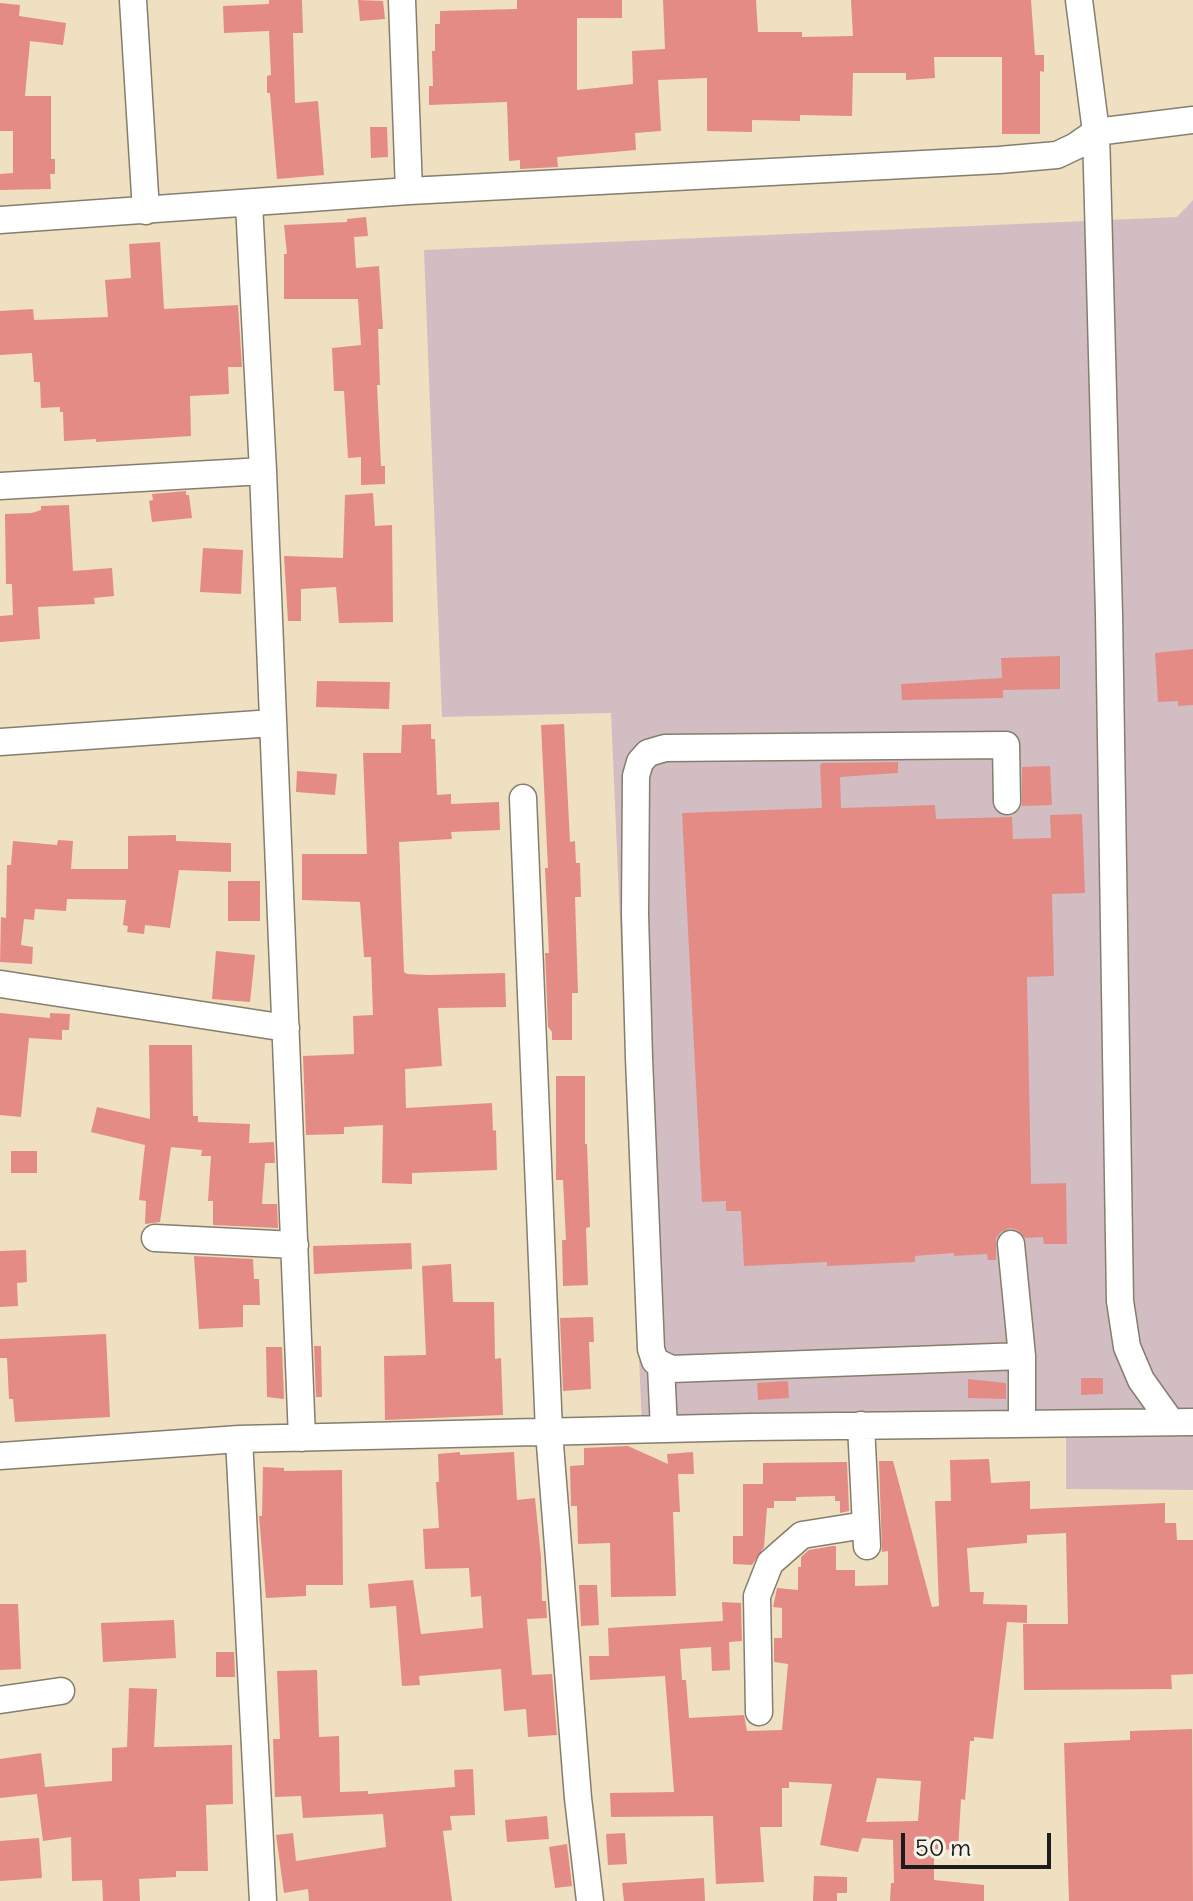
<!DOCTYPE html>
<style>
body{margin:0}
#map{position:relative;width:1193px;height:1901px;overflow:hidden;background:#eee0c0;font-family:Delius,sans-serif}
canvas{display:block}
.scale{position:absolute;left:901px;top:1833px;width:150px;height:36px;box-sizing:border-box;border:4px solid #1c1c1c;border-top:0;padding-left:10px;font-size:24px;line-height:28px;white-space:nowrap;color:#1c1c1c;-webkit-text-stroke:6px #f7f3e8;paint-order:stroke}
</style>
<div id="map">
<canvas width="1193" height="1901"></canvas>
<div class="scale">50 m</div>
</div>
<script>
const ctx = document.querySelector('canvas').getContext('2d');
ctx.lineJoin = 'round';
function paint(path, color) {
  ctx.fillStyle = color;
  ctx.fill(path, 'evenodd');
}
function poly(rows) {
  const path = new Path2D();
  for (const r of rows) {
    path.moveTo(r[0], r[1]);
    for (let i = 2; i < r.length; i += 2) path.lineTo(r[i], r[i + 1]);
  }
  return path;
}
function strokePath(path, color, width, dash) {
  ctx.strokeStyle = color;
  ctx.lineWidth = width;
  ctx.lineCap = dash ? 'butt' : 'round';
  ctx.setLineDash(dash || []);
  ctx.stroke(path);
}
paint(poly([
 [1193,200,1193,1490,1066,1489,1066,1428,642,1426,611,713,442,717,424,250,1177,217]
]), '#d2bec2');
paint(poly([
 [269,0,302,0,303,33,293,33,295,103,318,101,324,175,277,179,270,93,267,93,267,76,271,75,269,31,224,33,223,6,269,4],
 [358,0,383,1,385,19,360,21],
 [517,0,622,0,622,18,577,18,577,90,633,84,632,51,665,49,663,0,756,0,758,32,802,32,802,37,853,36,851,0,1031,0,1035,55,1044,55,1044,72,1040,71,1040,134,1002,134,1002,57,934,57,935,78,906,80,906,73,853,73,852,116,800,115,800,121,752,120,752,132,707,131,707,78,658,80,661,131,635,133,636,150,557,157,558,167,520,169,520,160,509,161,507,102,429,105,429,86,433,86,432,51,435,51,435,24,440,24,440,11,517,9],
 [0,3,20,5,19,16,66,23,63,45,30,41,25,96,51,96,51,159,55,159,55,174,50,174,51,189,0,190,0,174,13,173,13,131,0,131],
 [370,127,387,127,388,157,371,158],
 [366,217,368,236,354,237,356,268,379,266,383,329,378,329,380,385,377,385,381,466,385,466,385,484,361,485,361,457,348,458,344,391,334,391,332,348,361,345,358,299,284,299,284,254,287,254,284,225,347,222,347,219],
 [160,242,164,309,238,305,242,367,228,367,229,394,190,396,191,436,96,442,96,439,64,441,63,412,60,412,60,407,41,408,40,382,34,382,32,353,0,355,0,311,33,309,34,320,108,317,105,280,131,278,129,244],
 [186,491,186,495,189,495,192,518,152,522,149,501,153,500,152,494],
 [373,493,375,526,392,525,393,622,339,623,336,587,301,589,301,621,288,621,284,556,343,558,345,495],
 [69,505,73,571,112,568,114,596,94,598,95,604,38,607,40,639,0,642,0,616,13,615,12,584,6,584,5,514,32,513,41,510,41,506],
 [203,548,243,550,241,594,200,592],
 [1193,649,1193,705,1178,706,1178,701,1158,702,1155,653],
 [1060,656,1060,689,1003,690,1003,698,902,700,901,684,1002,678,1001,658],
 [317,681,390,682,389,709,316,707],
 [431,724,431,739,435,739,437,795,451,794,451,804,499,802,500,830,451,832,452,839,399,842,404,972,407,974,429,975,505,973,506,1007,438,1008,442,1066,405,1069,406,1108,492,1103,493,1131,496,1130,497,1170,412,1173,412,1184,382,1183,383,1125,344,1127,344,1134,306,1135,303,1056,354,1054,353,1016,373,1015,371,957,364,957,360,902,302,900,302,854,367,854,363,753,401,753,402,725],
 [564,724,570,842,575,841,576,863,580,863,581,897,575,897,578,993,572,993,572,1040,552,1040,552,1032,548,1027,545,953,549,953,545,868,548,868,541,725],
 [898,762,898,773,840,777,841,808,935,805,936,819,1012,817,1013,839,1051,838,1050,815,1082,814,1085,893,1052,894,1054,976,1027,977,1031,1184,1066,1183,1067,1244,1044,1244,1043,1237,1025,1238,1018,1230,1010,1228,1001,1232,996,1238,996,1260,988,1260,987,1254,954,1256,954,1253,915,1256,915,1262,827,1266,827,1262,744,1266,741,1211,726,1211,726,1201,702,1202,682,813,822,808,820,766,822,763],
 [1050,766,1052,805,1022,806,1022,767],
 [297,771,337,774,335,795,296,792],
 [176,835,176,841,231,843,231,872,179,870,170,928,145,925,144,934,127,932,128,926,123,925,126,900,67,899,66,911,35,909,34,920,24,919,21,945,33,947,32,964,0,962,1,917,6,918,7,865,11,865,13,841,57,845,58,840,73,841,71,869,128,869,128,836],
 [228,881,260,881,260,921,228,921],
 [216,951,255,955,250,1002,212,999],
 [0,1013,50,1018,50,1013,70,1014,69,1030,62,1030,62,1040,29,1038,21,1117,0,1115],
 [149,1045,192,1045,193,1116,198,1116,198,1122,250,1124,249,1143,274,1142,275,1163,265,1163,262,1204,277,1204,278,1228,213,1225,213,1201,208,1201,211,1156,201,1156,202,1150,171,1147,160,1222,145,1224,146,1201,139,1200,145,1145,91,1132,97,1107,150,1119],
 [556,1076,585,1076,585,1144,587,1144,590,1227,586,1228,588,1285,563,1286,562,1240,566,1240,563,1180,556,1180],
 [11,1151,37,1151,37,1173,11,1173],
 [411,1243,412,1269,314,1274,313,1246],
 [26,1250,27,1282,17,1283,18,1306,0,1307,0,1251],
 [194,1256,253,1259,254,1279,259,1279,260,1305,243,1305,243,1327,199,1329],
 [451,1264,453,1302,494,1302,495,1359,501,1358,503,1415,385,1420,384,1356,426,1355,422,1266],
 [593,1317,594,1342,589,1342,591,1389,563,1391,560,1318],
 [106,1334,110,1417,15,1422,13,1399,9,1399,7,1358,0,1358,0,1339],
 [314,1346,321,1346,322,1397,316,1397],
 [266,1347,282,1347,284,1399,267,1397],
 [1081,1378,1103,1378,1103,1394,1081,1395],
 [968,1379,1006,1383,1006,1399,968,1398],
 [788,1381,789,1398,758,1400,757,1383],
 [628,1446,668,1464,667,1454,693,1452,694,1474,678,1474,680,1512,673,1512,676,1596,611,1597,610,1543,578,1544,577,1506,571,1506,570,1466,584,1465,584,1448],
 [460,1452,460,1455,514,1452,517,1500,535,1498,541,1558,542,1601,546,1601,547,1618,527,1619,532,1675,552,1674,557,1735,528,1737,526,1709,504,1711,501,1669,419,1676,420,1685,402,1686,396,1606,370,1608,368,1584,413,1580,421,1634,483,1628,481,1596,471,1597,469,1568,425,1569,423,1529,439,1528,436,1482,439,1482,438,1454],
 [989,1459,991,1483,1030,1481,1030,1509,1165,1503,1165,1523,1176,1523,1177,1540,1193,1540,1193,1674,1171,1675,1172,1689,1024,1690,1023,1624,1068,1624,1066,1533,1027,1535,1027,1543,967,1548,970,1592,984,1592,983,1604,1027,1605,1027,1623,1007,1622,993,1739,974,1737,974,1741,970,1741,965,1800,961,1799,958,1850,934,1849,934,1880,984,1885,984,1901,890,1901,891,1883,894,1883,893,1840,862,1838,858,1852,820,1845,832,1784,789,1782,789,1788,782,1788,782,1827,760,1827,764,1882,716,1884,713,1816,611,1817,610,1793,674,1792,665,1676,590,1680,589,1656,609,1656,608,1628,723,1621,722,1602,741,1603,742,1641,729,1642,730,1670,712,1671,711,1647,680,1649,682,1680,686,1680,689,1718,744,1715,747,1731,782,1730,788,1664,774,1662,774,1638,782,1638,782,1608,773,1607,777,1588,798,1590,798,1567,801,1567,801,1557,809,1550,832,1546,836,1546,836,1570,855,1570,855,1586,888,1585,888,1551,882,1552,879,1461,893,1461,932,1607,939,1606,935,1501,951,1501,950,1460],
 [877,1778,921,1781,918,1821,866,1822],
 [847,1462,849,1511,840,1513,840,1501,835,1501,835,1496,796,1497,796,1501,774,1501,774,1508,767,1508,764,1547,752,1565,733,1564,733,1536,743,1536,743,1484,763,1484,763,1463],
 [263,1467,284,1468,284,1471,342,1470,343,1585,306,1585,306,1596,266,1598,259,1516,262,1516],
 [579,1585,597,1585,599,1625,581,1626],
 [0,1604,18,1604,21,1669,0,1670],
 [174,1620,176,1658,103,1662,101,1623],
 [216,1652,234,1652,235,1677,216,1677],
 [317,1670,319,1737,339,1736,340,1792,368,1791,368,1794,455,1787,454,1770,473,1769,475,1815,450,1816,452,1830,443,1831,452,1901,309,1901,308,1889,284,1893,276,1835,293,1833,296,1861,386,1847,383,1814,303,1818,301,1796,275,1797,273,1739,280,1739,277,1671],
 [129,1688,157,1689,154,1747,232,1745,233,1804,206,1805,208,1871,176,1871,176,1877,139,1879,140,1901,103,1901,102,1880,72,1881,71,1837,43,1841,37,1794,0,1798,0,1759,41,1753,45,1787,112,1781,112,1748,127,1747],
 [1192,1729,1193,1901,1069,1901,1064,1743,1130,1740,1130,1731],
 [547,1816,549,1839,507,1842,505,1820],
 [625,1833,627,1864,608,1865,606,1834],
 [39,1838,42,1878,0,1881,0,1841],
 [567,1844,572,1886,555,1888,549,1847],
 [814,1876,847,1877,847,1893,837,1893,837,1901,813,1901],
 [704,1878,705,1901,624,1901,622,1883]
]), '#e48b86');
const minor = poly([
 [133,0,146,211],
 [402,0,409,191],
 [1079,0,1096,132,1109,614,1120,1301,1127,1347,1141,1380,1171,1422],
 [249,204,263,471,302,1438],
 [0,220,409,191,999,160,1057,155,1076,146,1096,132,1193,120],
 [0,486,263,471],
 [0,742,273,723],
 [523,798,549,1432,578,1798,590,1901],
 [1007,801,1006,745,665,748,648,753,640,762,636,776,635,914,639,1058,651,1349,655,1361,671,1369,1022,1356],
 [1,984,286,1028],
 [155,1238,295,1245],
 [1011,1244,1022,1356,1022,1422],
 [661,1366,664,1429],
 [861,1425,867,1546],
 [239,1439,263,1901],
 [0,1456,239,1439,750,1427,1193,1422],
 [0,1700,61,1691],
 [759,1712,757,1596,770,1563,802,1535,865,1525]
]);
strokePath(minor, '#857e6e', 29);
strokePath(minor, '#fff', 26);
</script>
